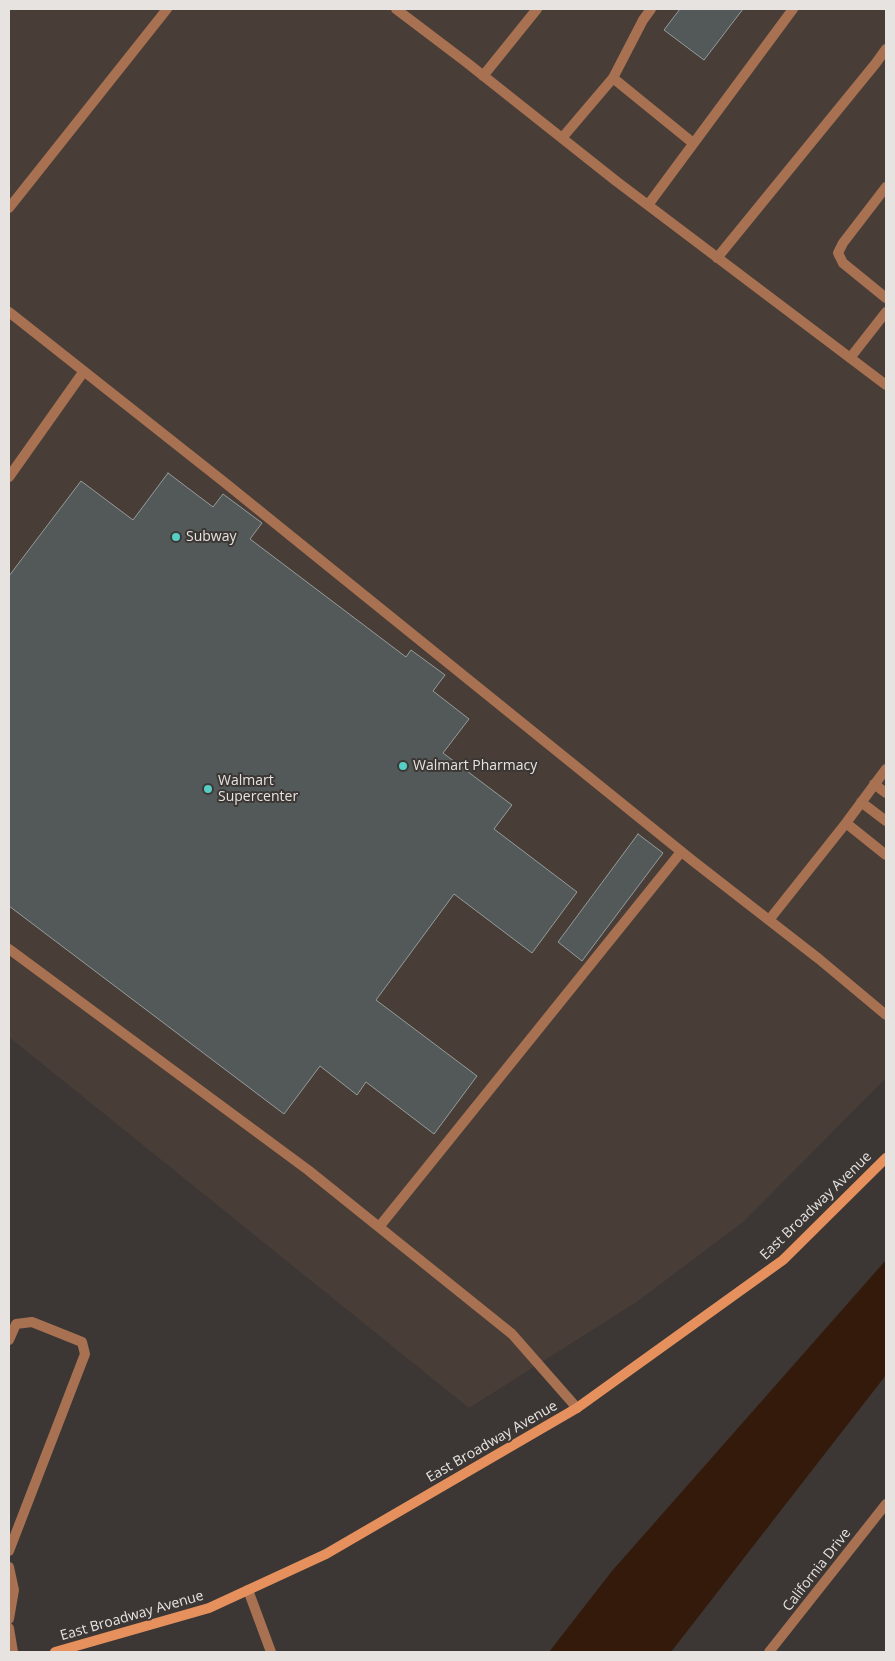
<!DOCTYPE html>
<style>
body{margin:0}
#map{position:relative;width:895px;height:1661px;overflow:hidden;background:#3c3734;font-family:"Open Sans",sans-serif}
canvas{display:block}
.frame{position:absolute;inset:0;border:10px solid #e6e3e1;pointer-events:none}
</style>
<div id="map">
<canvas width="895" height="1661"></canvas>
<div class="frame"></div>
</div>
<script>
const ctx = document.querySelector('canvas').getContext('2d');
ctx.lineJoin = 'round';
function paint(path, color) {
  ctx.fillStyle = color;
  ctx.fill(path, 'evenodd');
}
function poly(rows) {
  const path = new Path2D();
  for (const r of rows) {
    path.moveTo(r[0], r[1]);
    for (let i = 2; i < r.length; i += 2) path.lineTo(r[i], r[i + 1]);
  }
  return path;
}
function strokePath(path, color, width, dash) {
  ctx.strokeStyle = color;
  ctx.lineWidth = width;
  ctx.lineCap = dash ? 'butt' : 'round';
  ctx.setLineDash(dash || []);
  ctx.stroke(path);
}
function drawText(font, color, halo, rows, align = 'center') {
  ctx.font = font + ' "Open Sans",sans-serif';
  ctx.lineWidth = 4;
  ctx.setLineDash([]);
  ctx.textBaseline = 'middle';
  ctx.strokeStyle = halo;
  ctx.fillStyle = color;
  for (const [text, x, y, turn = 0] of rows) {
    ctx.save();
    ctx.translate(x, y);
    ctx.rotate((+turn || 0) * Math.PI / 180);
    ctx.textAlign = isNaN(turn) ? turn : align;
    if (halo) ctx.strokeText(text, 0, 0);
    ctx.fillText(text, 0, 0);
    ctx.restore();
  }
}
paint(poly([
 [9,9,886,9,886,1078,743,1222,638,1301,469,1408,9,1037]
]), '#493d37');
paint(poly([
 [886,1260,886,1375,671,1652,549,1652,612,1571]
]), '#341a0a');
const building = poly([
 [680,9,743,9,704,60,664,30,680,9],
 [168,473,213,507,223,494,262,523,250,539,406,657,411,650,445,675,433,691,469,719,443,753,512,805,494,829,577,892,532,953,454,894,376,1000,477,1076,434,1134,366,1082,357,1095,320,1066,284,1114,9,906,9,576,81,481,133,520,168,473],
 [638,834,663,853,582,961,558,942,638,834]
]);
paint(building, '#525958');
strokePath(building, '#949c9b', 1);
strokePath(poly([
 [396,9,466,62,616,181,886,385],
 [483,76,537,9],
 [613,78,693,143],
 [562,138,613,78,643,20,651,9],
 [886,187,843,243,838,253,843,263,886,298],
 [648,205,793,9],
 [9,208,167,9],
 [717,258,876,63,886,49],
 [9,312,224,482,693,861,819,959,886,1015],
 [850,358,886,312],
 [9,477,84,371],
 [874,784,886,793],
 [861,802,886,821],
 [846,823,886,769],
 [769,920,846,823,886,855],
 [9,949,308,1170,512,1334,577,1408],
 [379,1227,681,852],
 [9,1340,16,1324,32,1322,82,1342,85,1354,9,1551],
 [9,1567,14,1590,9,1619],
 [9,1628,13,1652]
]), '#a87252', 10);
strokePath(poly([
 [248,1590,271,1652],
 [769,1652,886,1504]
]), '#a87252', 10);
strokePath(poly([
 [55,1652,209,1608,326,1554,577,1408,783,1260,886,1158]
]), '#e6915d', 10);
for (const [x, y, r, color] of [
 [176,537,5,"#55cec5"],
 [403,766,5,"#55cec5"],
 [208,789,5,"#55cec5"]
]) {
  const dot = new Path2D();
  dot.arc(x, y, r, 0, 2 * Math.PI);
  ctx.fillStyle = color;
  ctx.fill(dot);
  strokePath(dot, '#3c3734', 2);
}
drawText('14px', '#e6e3e1', '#3c3734', [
 ["Subway",186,537],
 ["Walmart Pharmacy",413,766],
 ["Walmart",218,781],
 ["Supercenter",218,797]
], 'left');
drawText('14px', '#e6e3e1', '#3c3734', [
 ["East Broadway Avenue",816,1206,-44],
 ["East Broadway Avenue",492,1442,-30],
 ["California Drive",817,1570,-52],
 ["East Broadway Avenue",132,1616,-16]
]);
</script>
